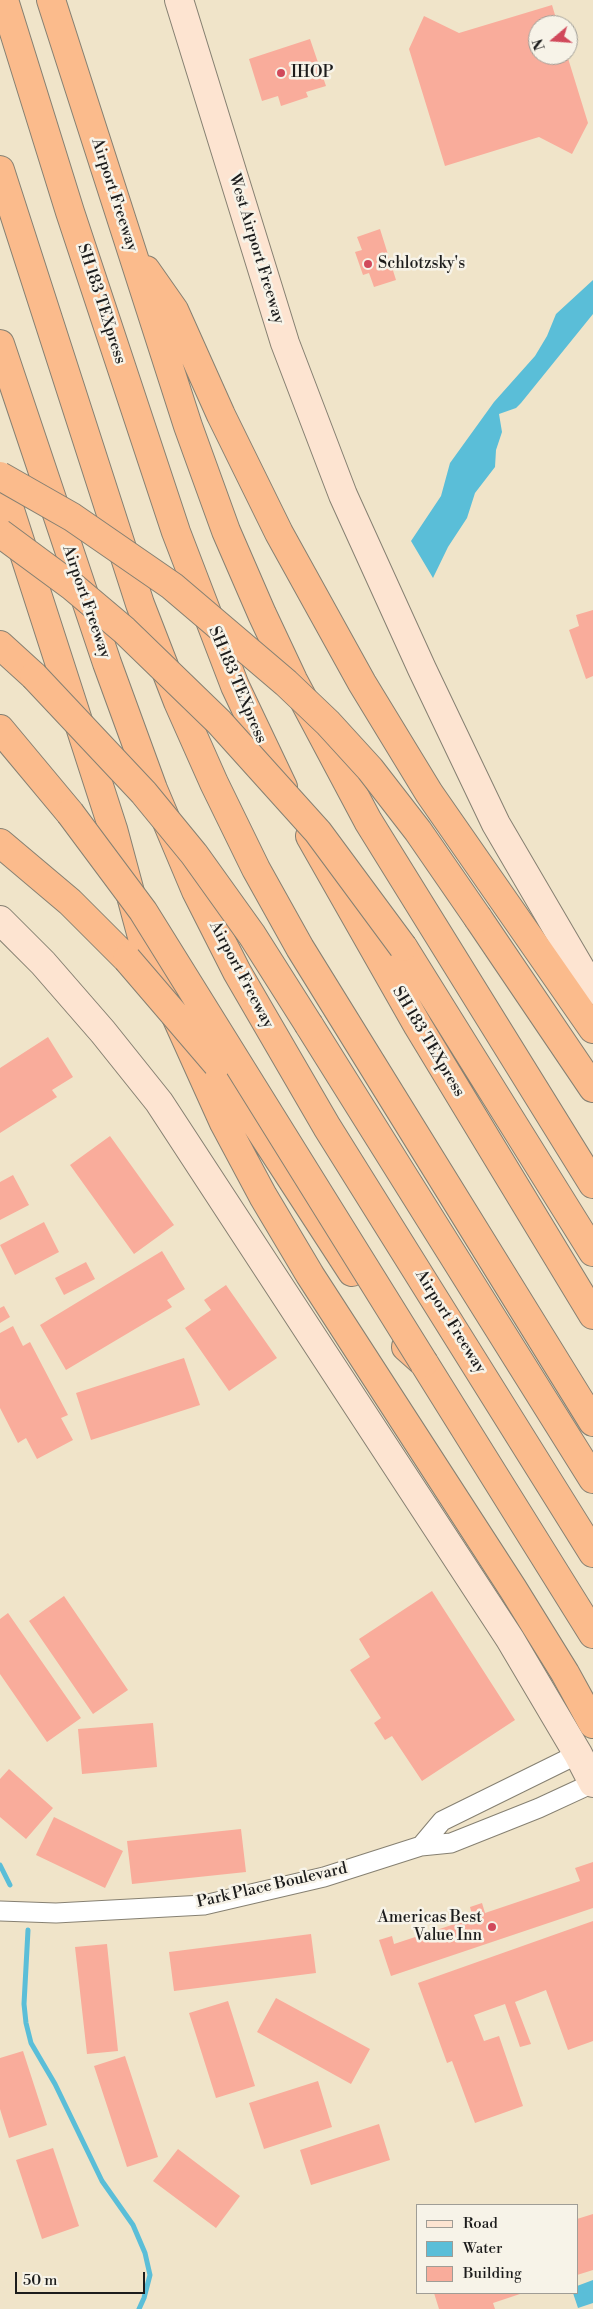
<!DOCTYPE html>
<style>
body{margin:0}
#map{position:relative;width:593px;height:2309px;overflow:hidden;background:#f0e4c9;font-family:"Libre Bodoni",serif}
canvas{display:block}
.legend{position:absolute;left:416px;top:2204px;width:162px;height:90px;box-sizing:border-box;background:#f7f3e8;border:1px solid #9f9d96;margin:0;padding:6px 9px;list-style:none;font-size:15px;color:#1c1c1c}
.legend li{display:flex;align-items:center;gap:10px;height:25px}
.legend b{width:25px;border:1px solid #9f9d96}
.north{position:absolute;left:528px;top:15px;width:50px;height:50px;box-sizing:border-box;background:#f7f3e8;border:1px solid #9f9d96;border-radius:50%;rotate:252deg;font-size:14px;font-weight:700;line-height:20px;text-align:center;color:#1c1c1c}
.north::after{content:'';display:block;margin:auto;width:18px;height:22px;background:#d1495b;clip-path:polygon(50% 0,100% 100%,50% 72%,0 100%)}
.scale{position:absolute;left:15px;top:2272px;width:130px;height:22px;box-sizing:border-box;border:2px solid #1c1c1c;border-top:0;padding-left:6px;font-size:15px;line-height:18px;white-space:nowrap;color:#1c1c1c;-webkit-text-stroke:4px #f7f3e8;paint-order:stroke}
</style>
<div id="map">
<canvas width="593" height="2309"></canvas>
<ul class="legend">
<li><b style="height:6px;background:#fde4d1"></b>Road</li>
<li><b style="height:14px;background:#5abed8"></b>Water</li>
<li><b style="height:14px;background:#f9ac9b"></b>Building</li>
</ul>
<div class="north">N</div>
<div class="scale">50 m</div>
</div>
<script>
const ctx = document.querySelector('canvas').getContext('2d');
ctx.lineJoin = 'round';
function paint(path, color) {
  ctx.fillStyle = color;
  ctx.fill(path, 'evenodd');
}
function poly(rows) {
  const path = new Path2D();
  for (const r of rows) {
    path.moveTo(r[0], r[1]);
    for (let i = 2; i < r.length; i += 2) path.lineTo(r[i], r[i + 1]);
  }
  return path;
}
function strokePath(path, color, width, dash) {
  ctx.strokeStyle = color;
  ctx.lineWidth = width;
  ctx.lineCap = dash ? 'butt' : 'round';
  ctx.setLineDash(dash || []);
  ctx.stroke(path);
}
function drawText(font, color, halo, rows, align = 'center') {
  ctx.font = font + ' "Libre Bodoni",serif';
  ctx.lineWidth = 5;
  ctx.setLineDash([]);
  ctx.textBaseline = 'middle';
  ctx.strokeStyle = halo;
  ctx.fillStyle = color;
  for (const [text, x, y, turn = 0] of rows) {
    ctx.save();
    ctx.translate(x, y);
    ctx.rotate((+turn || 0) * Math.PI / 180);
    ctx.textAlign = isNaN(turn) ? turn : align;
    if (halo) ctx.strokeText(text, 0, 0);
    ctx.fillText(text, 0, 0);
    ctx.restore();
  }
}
paint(poly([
 [593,280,593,314,521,403,516,408,499,414,502,432,496,450,495,467,475,493,467,518,448,547,433,578,411,541,441,496,450,463,494,402,535,356,547,336,556,314],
 [593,2280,593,2303,578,2308,573,2293,577,2293,577,2286]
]), '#5abed8');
strokePath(poly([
 [0,1865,10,1885],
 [28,1930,24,2004,26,2023,31,2043,55,2084,102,2181,133,2225,145,2253,150,2275,144,2298,139,2309]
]), '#5abed8', 5);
paint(poly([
 [552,5,558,25,538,25,538,55,567,55,588,123,572,154,539,137,445,166,409,49,424,16,459,33],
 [310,39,326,86,306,92,308,97,281,106,278,96,262,101,249,59],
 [380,229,396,280,374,287,369,273,363,275,355,252,362,250,357,237],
 [593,610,593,676,586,679,569,630,579,626,576,615],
 [48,1037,73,1077,52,1090,57,1097,0,1133,0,1068],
 [110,1136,174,1225,134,1254,70,1165],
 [13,1175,29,1205,0,1220,0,1182],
 [44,1222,59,1252,15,1275,0,1245],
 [162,1251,185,1289,167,1300,172,1307,66,1370,40,1325],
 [86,1262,95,1279,64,1295,55,1278],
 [226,1285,277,1358,229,1391,185,1328,211,1310,204,1300],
 [4,1306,10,1317,0,1323,0,1308],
 [13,1326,23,1346,30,1342,68,1415,61,1418,73,1440,37,1459,26,1438,18,1443,0,1408,0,1333],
 [184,1358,200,1405,91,1440,76,1393],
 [432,1591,515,1720,422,1781,392,1736,385,1740,374,1723,381,1718,350,1670,370,1657,359,1639],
 [64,1596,128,1690,93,1714,29,1621],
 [8,1613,81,1718,47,1742,0,1674,0,1619],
 [153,1723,157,1767,82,1774,78,1729],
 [9,1769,53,1808,26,1839,0,1817,0,1779],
 [54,1817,123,1851,105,1888,36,1855],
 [241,1829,246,1872,132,1884,127,1841],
 [593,1862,593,1908,391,1976,379,1940,392,1936,394,1944,473,1918,470,1907,482,1903,485,1913,580,1881,575,1868],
 [593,1921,593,2041,568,2050,546,1990,515,2002,531,2044,520,2047,505,2004,474,2015,484,2041,499,2036,523,2106,475,2123,452,2061,447,2063,418,1983],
 [311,1934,316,1973,174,1991,169,1952],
 [107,1944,118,2051,87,2054,75,1947],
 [276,1998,370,2049,351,2084,257,2032],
 [228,2001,255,2086,216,2098,189,2013],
 [23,2051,47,2125,9,2138,0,2109,0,2058],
 [125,2056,158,2157,127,2167,94,2066],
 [318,2081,332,2127,264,2149,249,2103],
 [379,2124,390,2160,311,2185,300,2150],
 [53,2148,79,2226,42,2239,16,2160],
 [178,2149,240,2196,216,2228,153,2181],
 [593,2214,593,2270,577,2275,577,2219],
 [434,2293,523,2293,493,2303,495,2309,439,2309]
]), '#f9ac9b');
const minor = poly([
 [421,1846,442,1821,578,1754],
 [0,1911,56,1913,204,1905,324,1877,421,1846,451,1843,539,1808,593,1783]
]);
const secondary = poly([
 [179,0,285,343,343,495,422,669,496,824,593,990],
 [0,920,43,963,103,1032,159,1102,510,1639,578,1754,593,1783]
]);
const motorway = poly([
 [4,0,70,212,176,532,235,686,283,787],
 [51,0,188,426,226,531,262,614,293,680,368,821,593,1184],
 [0,170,140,604,178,702,214,783,256,869,300,948,593,1422],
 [146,270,174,310,221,415,279,533,362,683,429,793,593,1029],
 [0,344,107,663,153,789,196,891,237,972,327,1127,593,1553],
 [0,479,113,829,145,948,224,1123,263,1196,310,1275,513,1589,565,1673,593,1724],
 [0,645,34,676],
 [0,729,70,813],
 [310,836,418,1026,593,1315],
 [0,843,70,902,127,959],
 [478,918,593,1088],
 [403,947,593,1252],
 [309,1025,593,1479],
 [217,1064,352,1272],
 [406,1347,424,1363,593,1634]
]);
strokePath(minor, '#868072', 21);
strokePath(secondary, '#868072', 30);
strokePath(motorway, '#868072', 30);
strokePath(minor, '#fff', 19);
strokePath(secondary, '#fde4d1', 28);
strokePath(motorway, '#fbbb8c', 28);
const motorwayBridge = poly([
 [0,476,72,517,172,586,286,683,328,723,370,769,418,831,478,918],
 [0,533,73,587,124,630,219,722,318,832,403,947],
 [34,676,144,793,194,854,252,935,309,1025],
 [70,813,143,911,424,1363],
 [127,959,217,1064]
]);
strokePath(motorwayBridge, '#868072', 30, []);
strokePath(motorwayBridge, '#fbbb8c', 28);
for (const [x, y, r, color] of [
 [281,73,5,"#d1495b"],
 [368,264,5,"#d1495b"],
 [492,1927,5,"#d1495b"]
]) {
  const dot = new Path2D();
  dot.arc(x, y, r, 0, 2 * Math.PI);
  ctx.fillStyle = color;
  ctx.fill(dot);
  strokePath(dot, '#f7f3e8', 2);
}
drawText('16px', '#1c1c1c', '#f7f3e8', [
 ["IHOP",291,73],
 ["Schlotzsky's",378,264],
 ["Americas Best",482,1918,"right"],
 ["Value Inn",482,1936,"right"]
], 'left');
drawText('16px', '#1c1c1c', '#f7f3e8', [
 ["Airport Freeway",114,195,72],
 ["West Airport Freeway",256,249,73],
 ["SH 183 TEXpress",101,304,72],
 ["Airport Freeway",86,602,71],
 ["SH 183 TEXpress",237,685,67],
 ["Airport Freeway",241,975,62],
 ["SH 183 TEXpress",428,1042,59],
 ["Airport Freeway",450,1322,58],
 ["Park Place Boulevard",272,1886,-13]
]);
</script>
